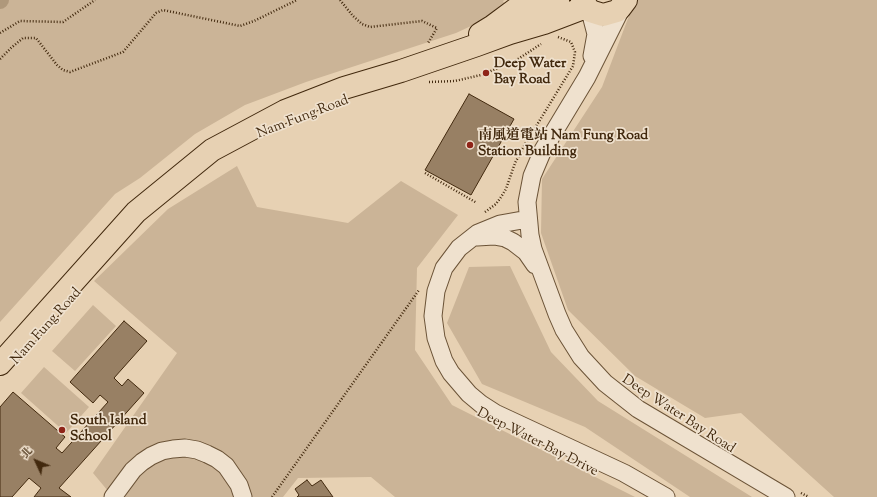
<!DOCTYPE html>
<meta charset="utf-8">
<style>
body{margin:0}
#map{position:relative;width:877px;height:497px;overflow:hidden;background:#e7d1b3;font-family:"Sorts Mill Goudy","Noto Serif TC",serif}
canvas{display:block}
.north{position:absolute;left:16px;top:441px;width:40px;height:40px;-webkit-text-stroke:3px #efe1ce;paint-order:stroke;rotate:314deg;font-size:11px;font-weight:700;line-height:16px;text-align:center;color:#42290e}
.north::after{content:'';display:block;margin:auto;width:14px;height:18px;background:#42290e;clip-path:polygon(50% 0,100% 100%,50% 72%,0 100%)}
</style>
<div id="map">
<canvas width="877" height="497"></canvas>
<div class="north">北</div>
</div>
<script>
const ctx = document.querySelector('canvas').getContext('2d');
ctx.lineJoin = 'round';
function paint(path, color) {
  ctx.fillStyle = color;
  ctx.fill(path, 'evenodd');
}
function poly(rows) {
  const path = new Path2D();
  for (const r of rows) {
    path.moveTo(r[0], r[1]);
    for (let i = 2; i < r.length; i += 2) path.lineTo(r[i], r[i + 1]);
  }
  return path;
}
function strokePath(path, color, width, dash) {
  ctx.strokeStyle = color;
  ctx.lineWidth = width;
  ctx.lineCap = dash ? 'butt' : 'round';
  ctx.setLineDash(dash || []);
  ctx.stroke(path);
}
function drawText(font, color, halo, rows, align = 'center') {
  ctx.font = font + ' "Sorts Mill Goudy","Noto Serif TC",serif';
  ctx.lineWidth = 3.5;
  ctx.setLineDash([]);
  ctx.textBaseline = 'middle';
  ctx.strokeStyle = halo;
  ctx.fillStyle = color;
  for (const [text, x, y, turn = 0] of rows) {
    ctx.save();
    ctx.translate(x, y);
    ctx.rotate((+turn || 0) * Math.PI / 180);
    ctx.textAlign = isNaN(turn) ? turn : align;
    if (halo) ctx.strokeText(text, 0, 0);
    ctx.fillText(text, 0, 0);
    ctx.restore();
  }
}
paint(poly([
 [0,0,505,0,503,1,505,4,484,20,456,33,306,82,245,105,195,134,140,178,115,194,0,322],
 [635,0,877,0,877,497,834,497,741,413,705,418,635,376,568,310,541,233,542,179,602,87],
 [237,166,257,207,348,223,401,181,458,215,417,268,415,350,452,405,635,497,395,497,371,477,298,478,283,497,113,497,93,473,177,353,94,281,168,209],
 [510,266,551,352,598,401,752,497,690,497,585,427,482,384,447,323,469,267],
 [93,305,116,326,75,371,52,351],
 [44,367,89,407,66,433,21,393]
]), '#cbb497');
strokePath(poly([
 [0,1,1,0]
]), '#af987b', 16);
const building = poly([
 [469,94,514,119,471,195,425,170,469,94],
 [124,321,147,341,114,378,122,386,128,379,144,393,59,488,71,497,34,497,41,488,29,478,12,497,0,497,0,407,13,392,65,437,56,448,62,453,108,402,100,395,93,403,70,382,124,321],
 [307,480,312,486,321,480,333,497,297,497,299,495,295,489,307,480]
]);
paint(building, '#988064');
strokePath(building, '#42290e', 1);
const minor = poly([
 [623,5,587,77,543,150,532,176,527,202,530,235,533,249,557,314,564,330,581,357,605,383,638,409,786,497],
 [590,11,596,34,592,56],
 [528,219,500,224,478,233,459,248,444,268,436,291,433,316,436,338,444,361,451,373,469,394,481,404,495,413,624,473,666,497],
 [477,237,494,236,505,238,513,242,526,252,535,265],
 [113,497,133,470,142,462,151,456,162,451,173,449,185,448,197,450,207,454,217,459,226,466,239,485,243,497]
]);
const major = poly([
 [582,0,590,11,603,15,617,11,620,8,626,0],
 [529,20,558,0],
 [480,34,493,26,528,0],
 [0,364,136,212,212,150,285,111,344,88,401,71,477,45,510,33,544,23,586,7]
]);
strokePath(minor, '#6b5337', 19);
strokePath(major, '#42290e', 24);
strokePath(poly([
 [340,0,353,16,362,24,370,27,422,21,437,28,428,43],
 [0,33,20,21,63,22,95,0],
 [0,59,11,48,23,38,36,38,57,65,63,70,70,72,123,52,156,13,163,10,240,26,254,21,297,0],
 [429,82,455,81,481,75,515,61,541,44],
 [425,173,477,203],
 [485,212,496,204,501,197,506,189,515,163,524,146,573,66,575,52,571,42,558,37],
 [801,493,809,497],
 [272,497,419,290]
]), '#42290e', 2.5, [1, 2]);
strokePath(minor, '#efe1ce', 17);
strokePath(major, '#e7d1b3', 22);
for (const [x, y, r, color] of [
 [486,73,4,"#8f2418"],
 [470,145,4,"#8f2418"],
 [62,430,4,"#8f2418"]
]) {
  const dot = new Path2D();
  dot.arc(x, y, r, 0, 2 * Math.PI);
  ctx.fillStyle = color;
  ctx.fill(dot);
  strokePath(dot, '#efe1ce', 1.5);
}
drawText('bold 14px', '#42290e', '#efe1ce', [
 ["Deep Water",494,65],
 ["Bay Road",494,81],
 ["南風道電站 Nam Fung Road",478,137],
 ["Station Building",478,153],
 ["South Island",70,422],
 ["School",70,438]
], 'left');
drawText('14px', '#42290e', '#efe1ce', [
 ["Nam Fung Road",303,118,-21],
 ["Nam Fung Road",47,327,-48],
 ["Deep Water Bay Road",678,415,33],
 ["Deep Water Bay Drive",537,443,27]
]);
</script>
